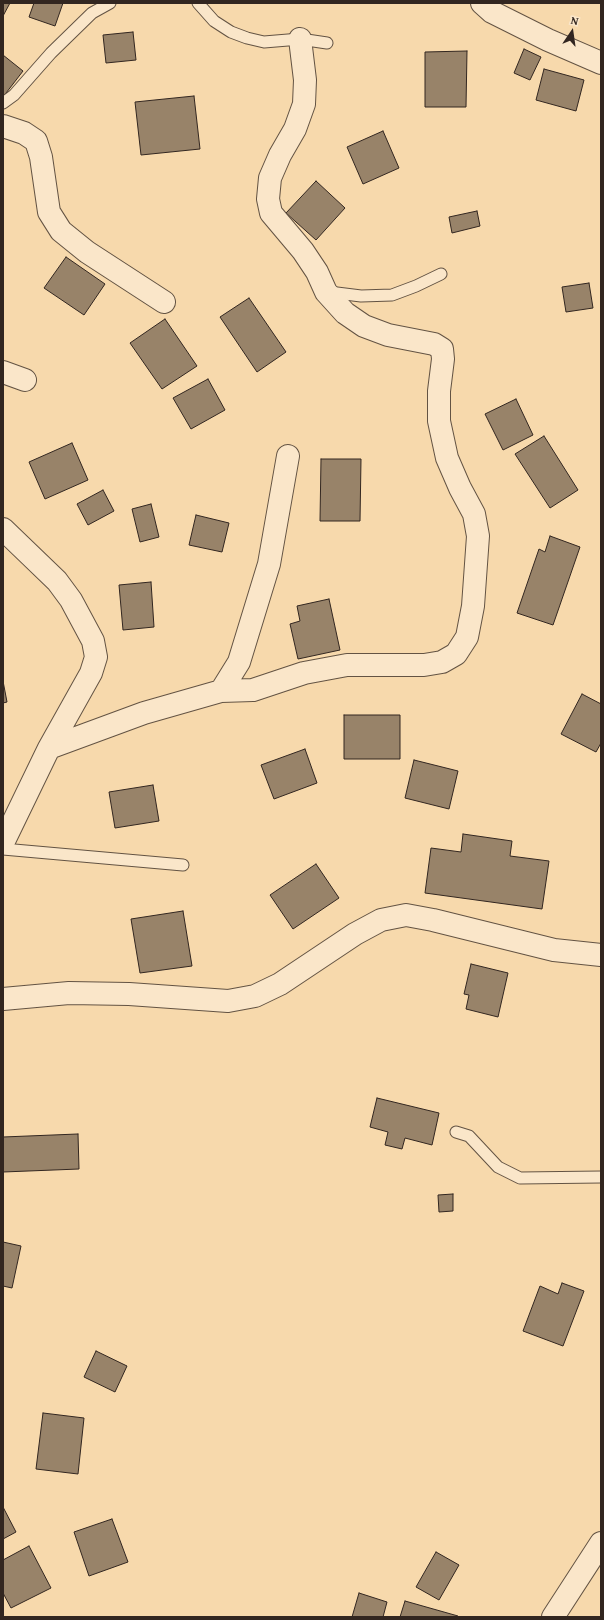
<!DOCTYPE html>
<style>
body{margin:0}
#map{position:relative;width:604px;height:1620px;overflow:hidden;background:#f7d9ac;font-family:"Gentium Book Plus",serif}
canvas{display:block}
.frame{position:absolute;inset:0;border:4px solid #322620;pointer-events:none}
.north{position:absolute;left:552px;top:12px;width:40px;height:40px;-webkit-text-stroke:3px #fae6c9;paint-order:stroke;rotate:13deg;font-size:11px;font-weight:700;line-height:16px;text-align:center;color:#322620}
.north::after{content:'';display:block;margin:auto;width:14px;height:18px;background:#322620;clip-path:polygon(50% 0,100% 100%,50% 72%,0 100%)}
</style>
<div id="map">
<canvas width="604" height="1620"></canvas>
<div class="frame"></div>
<div class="north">N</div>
</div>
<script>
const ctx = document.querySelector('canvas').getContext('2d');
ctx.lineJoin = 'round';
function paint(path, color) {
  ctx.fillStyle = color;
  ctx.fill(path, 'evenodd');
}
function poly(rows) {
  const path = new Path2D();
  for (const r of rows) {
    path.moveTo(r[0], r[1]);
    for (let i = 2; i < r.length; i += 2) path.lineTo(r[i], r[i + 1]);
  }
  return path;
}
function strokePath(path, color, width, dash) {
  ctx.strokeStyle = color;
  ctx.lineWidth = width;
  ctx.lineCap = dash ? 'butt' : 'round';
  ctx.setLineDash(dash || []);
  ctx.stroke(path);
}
const building = poly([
 [3,3,10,3,3,16,3,3],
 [34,3,63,3,55,26,29,17,34,3],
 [133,32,136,60,106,63,103,35,133,32],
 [524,49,541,57,530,80,514,73,524,49],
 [467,51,466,107,425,107,425,52,467,51],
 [3,55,23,71,3,97,3,55],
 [544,69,584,80,576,111,536,100,544,69],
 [194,96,200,149,141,155,135,102,194,96],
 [383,131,399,168,363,184,347,147,383,131],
 [316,181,345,208,316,240,286,213,316,181],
 [477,211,480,226,452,233,449,217,477,211],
 [66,257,105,284,84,315,44,288,66,257],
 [589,283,593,308,566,312,562,287,589,283],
 [249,298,286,352,257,372,220,317,249,298],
 [165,319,197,366,162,389,130,343,165,319],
 [208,379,225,410,191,429,173,398,208,379],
 [516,399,533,435,503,450,485,414,516,399],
 [544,436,578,490,550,508,515,454,544,436],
 [72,443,88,480,45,499,29,462,72,443],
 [321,459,361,459,360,521,320,521,321,459],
 [103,490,114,511,88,525,77,504,103,490],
 [151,504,159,537,140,542,132,509,151,504],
 [196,515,229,523,222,552,189,545,196,515],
 [550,536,580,547,553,625,517,613,539,549,545,552,550,536],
 [151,582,154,627,123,630,119,585,151,582],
 [329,599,340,650,298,659,290,624,300,621,297,606,329,599],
 [3,681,7,702,3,703,3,681],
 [582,694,601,704,601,743,596,752,561,734,582,694],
 [344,715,400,715,400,759,344,759,344,715],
 [305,749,317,783,274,799,261,765,305,749],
 [414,760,458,771,449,809,405,798,414,760],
 [153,785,159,821,115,828,109,792,153,785],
 [463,834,512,841,510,856,549,861,542,909,425,893,431,848,461,852,463,834],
 [316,864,339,898,293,929,270,895,316,864],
 [183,911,192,966,140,973,131,919,183,911],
 [471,964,508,973,498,1017,466,1009,469,995,464,994,471,964],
 [377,1098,439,1113,432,1145,405,1138,402,1149,385,1145,388,1132,370,1127,377,1098],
 [78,1134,79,1169,3,1172,3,1137,78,1134],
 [453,1194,453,1211,439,1212,438,1195,453,1194],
 [3,1242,21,1246,12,1288,3,1286,3,1242],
 [562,1283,584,1291,563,1346,523,1331,540,1286,558,1294,562,1283],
 [96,1351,127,1366,115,1392,84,1377,96,1351],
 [43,1413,84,1418,78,1474,36,1469,43,1413],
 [3,1507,16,1532,3,1539,3,1507],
 [112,1519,128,1562,89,1576,74,1532,112,1519],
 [29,1546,51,1588,11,1608,3,1593,3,1560,29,1546],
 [436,1552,459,1565,439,1600,416,1587,436,1552],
 [359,1593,387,1602,383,1617,352,1617,359,1593],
 [405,1601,458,1616,457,1617,400,1617,405,1601]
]);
paint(building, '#988369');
strokePath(building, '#322620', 1);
const lane = poly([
 [198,3,214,21,231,32,247,38,264,42,300,39,327,43],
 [3,103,14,95,51,53,92,13,110,3],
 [329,292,361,296,392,295,416,286,441,274],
 [3,849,183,865],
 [456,1132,469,1136,498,1167,520,1178,601,1177]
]);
const street = poly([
 [482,3,492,12,548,40,601,63],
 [3,126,24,133,36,141,41,157,49,212,61,231,87,252,164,302],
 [3,372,25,380],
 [3,529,57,581,71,600,93,641,96,657,91,673,49,748,3,843],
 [221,691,239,662,269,564,288,456],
 [49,748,144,713,221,691,253,690,304,673,347,665,424,665,442,662,456,654,467,637,473,606,478,536,474,514,460,488,447,458,439,421,439,391,443,359,442,349,434,344,388,335,364,326,345,313,326,292,317,272,303,251,271,213,268,199,270,178,280,155,295,129,304,104,305,80,300,39],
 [3,999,69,993,129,994,228,1001,255,996,280,984,355,934,381,920,406,915,433,920,554,950,601,955],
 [553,1617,601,1543]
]);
strokePath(lane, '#635343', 13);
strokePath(street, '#635343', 24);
strokePath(lane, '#fae6c9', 11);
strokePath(street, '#fae6c9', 22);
</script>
